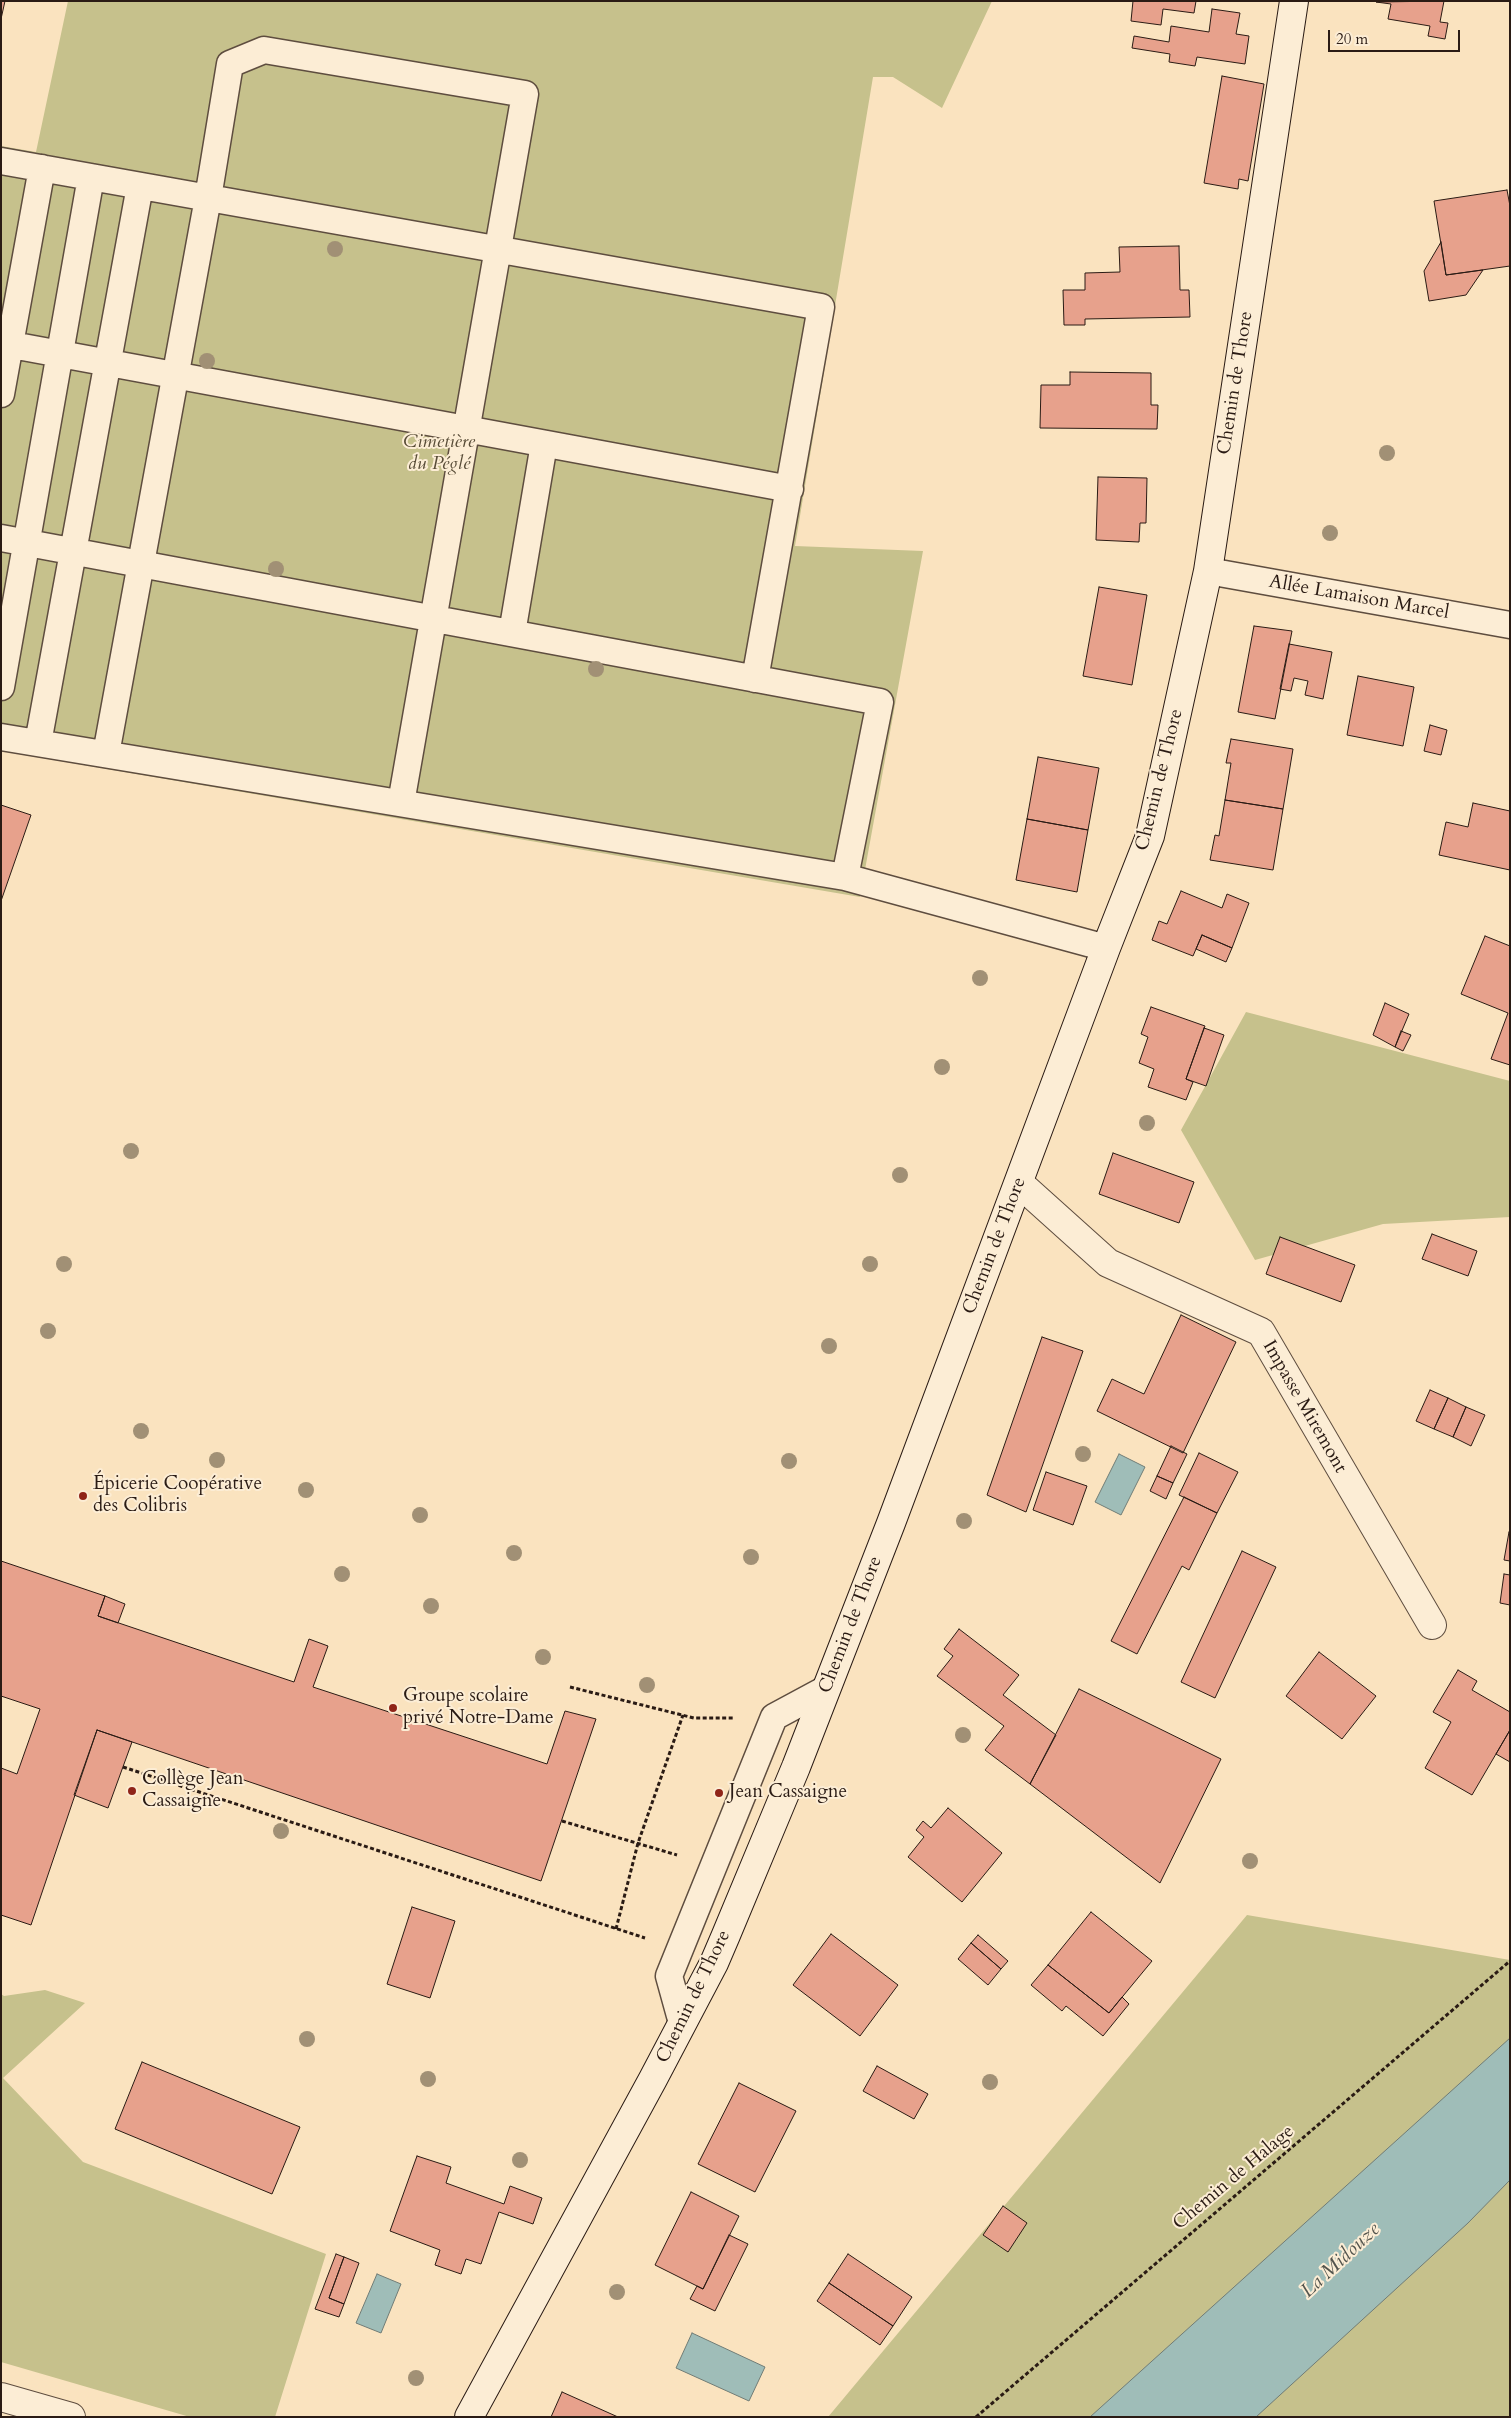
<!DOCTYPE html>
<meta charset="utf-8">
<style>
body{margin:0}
#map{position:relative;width:1511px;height:2418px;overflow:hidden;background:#fae3bf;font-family:Cardo,serif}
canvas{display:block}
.frame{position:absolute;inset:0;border:2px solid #2a1b14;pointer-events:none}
.scale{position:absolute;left:1328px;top:30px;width:132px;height:22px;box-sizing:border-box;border:2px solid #2a1b14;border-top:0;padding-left:6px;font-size:15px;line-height:18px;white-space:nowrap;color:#2a1b14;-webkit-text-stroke:4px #fcedd5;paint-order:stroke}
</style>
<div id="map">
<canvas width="1511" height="2418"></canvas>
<div class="frame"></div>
<div class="scale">20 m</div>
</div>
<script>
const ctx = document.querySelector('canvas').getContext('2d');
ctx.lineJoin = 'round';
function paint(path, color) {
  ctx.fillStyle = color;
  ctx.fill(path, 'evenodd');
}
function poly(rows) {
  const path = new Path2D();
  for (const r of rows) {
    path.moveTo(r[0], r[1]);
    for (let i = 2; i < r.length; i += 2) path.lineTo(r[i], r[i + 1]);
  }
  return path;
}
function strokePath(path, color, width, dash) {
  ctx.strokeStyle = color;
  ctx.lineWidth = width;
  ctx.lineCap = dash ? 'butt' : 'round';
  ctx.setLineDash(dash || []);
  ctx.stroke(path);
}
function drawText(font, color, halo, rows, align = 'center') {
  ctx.font = font + ' Cardo,serif';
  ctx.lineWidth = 4;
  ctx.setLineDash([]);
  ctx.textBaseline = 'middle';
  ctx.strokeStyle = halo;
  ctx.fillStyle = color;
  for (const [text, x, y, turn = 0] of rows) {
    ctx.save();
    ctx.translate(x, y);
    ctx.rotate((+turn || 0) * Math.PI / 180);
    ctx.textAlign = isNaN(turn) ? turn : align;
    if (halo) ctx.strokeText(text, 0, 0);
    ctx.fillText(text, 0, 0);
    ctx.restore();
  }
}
paint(poly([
 [68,1,992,1,942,108,893,77,873,77,795,546,923,551,860,897,1,751,1,146,36,152],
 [1246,1012,1510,1081,1510,1217,1383,1224,1255,1260,1181,1130],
 [1247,1915,1510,1960,1510,2417,828,2417],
 [45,1990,85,2003,3,2078,83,2162,326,2254,275,2417,190,2417,1,2362,1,1994,4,1996]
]), '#c6c18c');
const water = poly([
 [1119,1454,1145,1467,1121,1515,1095,1502,1119,1454],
 [1510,2038,1510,2180,1468,2223,1256,2417,1090,2417,1510,2038],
 [377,2274,401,2284,381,2333,356,2323,377,2274],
 [692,2333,765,2367,749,2401,676,2368,692,2333]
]);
paint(water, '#9fbdb8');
strokePath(water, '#707c76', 1);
const building = poly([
 [1,1,5,1,1,19,1,1],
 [1133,1,1196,1,1194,13,1163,9,1161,25,1131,21,1133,1],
 [1444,1,1440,22,1448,23,1445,39,1428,36,1430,26,1388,19,1391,4,1376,2,1444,1],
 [1212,9,1240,13,1236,34,1249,36,1245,64,1197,57,1195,66,1169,62,1170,54,1132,48,1134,36,1169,42,1171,26,1209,32,1212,9],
 [1222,76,1264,84,1248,181,1239,179,1238,189,1204,183,1222,76],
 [1507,190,1510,206,1510,266,1446,275,1434,201,1507,190],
 [1441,242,1446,275,1483,270,1466,295,1429,301,1424,271,1441,242],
 [1179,246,1180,290,1189,290,1190,317,1085,319,1085,325,1064,325,1063,290,1085,290,1085,273,1120,272,1119,247,1179,246],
 [1070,372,1151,373,1151,405,1158,405,1157,429,1040,428,1041,385,1070,385,1070,372],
 [1098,477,1147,478,1146,523,1140,523,1139,542,1096,540,1098,477],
 [1099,587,1147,595,1132,685,1083,676,1099,587],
 [1254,626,1292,631,1275,719,1238,712,1254,626],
 [1289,644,1332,652,1323,699,1305,695,1308,681,1294,678,1291,691,1280,689,1289,644],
 [1358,676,1414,687,1403,746,1347,735,1358,676],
 [1430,725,1447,730,1441,755,1424,751,1430,725],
 [1231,739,1293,749,1283,809,1225,800,1231,763,1226,763,1231,739],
 [1038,757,1099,768,1088,830,1027,819,1038,757],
 [1225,800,1283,809,1273,870,1210,860,1215,835,1219,836,1225,800],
 [1473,803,1510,811,1510,870,1439,855,1446,822,1468,827,1473,803],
 [1,805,31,815,1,901,1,805],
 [1027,819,1088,830,1077,892,1016,880,1027,819],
 [1181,891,1222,908,1227,894,1249,903,1232,948,1202,935,1193,956,1152,940,1159,921,1167,924,1181,891],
 [1202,935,1232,948,1226,962,1196,949,1202,935],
 [1485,936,1510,946,1510,1065,1491,1059,1508,1013,1461,994,1485,936],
 [1385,1003,1409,1014,1395,1047,1373,1035,1385,1003],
 [1151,1007,1205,1026,1186,1079,1193,1082,1186,1100,1148,1087,1154,1069,1139,1063,1148,1037,1141,1034,1151,1007],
 [1204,1028,1224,1035,1206,1086,1186,1079,1204,1028],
 [1401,1031,1411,1035,1403,1051,1395,1047,1401,1031],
 [1113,1153,1194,1182,1179,1223,1099,1194,1113,1153],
 [1432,1234,1477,1251,1468,1276,1422,1259,1432,1234],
 [1280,1237,1355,1265,1341,1302,1266,1274,1280,1237],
 [1181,1315,1236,1342,1183,1453,1097,1411,1112,1379,1144,1394,1181,1315],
 [1042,1337,1083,1351,1026,1512,987,1495,1042,1337],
 [1430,1390,1448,1398,1434,1429,1416,1421,1430,1390],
 [1448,1398,1466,1407,1453,1437,1434,1429,1448,1398],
 [1466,1407,1485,1415,1471,1446,1453,1437,1466,1407],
 [1171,1446,1187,1454,1173,1483,1157,1476,1171,1446],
 [1199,1453,1238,1472,1217,1513,1179,1495,1199,1453],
 [1046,1472,1087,1486,1073,1525,1033,1510,1046,1472],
 [1157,1476,1173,1483,1166,1499,1150,1491,1157,1476],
 [1184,1497,1217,1513,1189,1570,1182,1566,1137,1654,1111,1641,1184,1497],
 [1509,1532,1510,1532,1510,1561,1504,1560,1509,1532],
 [1242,1551,1276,1567,1215,1698,1181,1682,1242,1551],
 [1,1561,105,1596,98,1616,294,1682,309,1639,328,1646,313,1687,547,1764,565,1711,596,1719,541,1881,97,1730,31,1925,1,1915,1,1768,17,1774,40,1709,1,1696,1,1561],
 [1504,1574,1510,1575,1510,1605,1500,1603,1504,1574],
 [105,1596,125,1604,118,1623,98,1616,105,1596],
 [959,1629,1019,1675,1003,1695,1056,1735,1030,1784,985,1750,1004,1726,937,1676,953,1656,944,1649,959,1629],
 [1319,1652,1376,1696,1342,1739,1286,1696,1319,1652],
 [1458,1670,1477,1681,1472,1690,1510,1712,1510,1730,1472,1795,1425,1768,1451,1722,1433,1712,1458,1670],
 [1079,1689,1221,1759,1160,1883,1030,1784,1079,1689],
 [97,1730,132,1742,108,1808,74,1795,97,1730],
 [1510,1730,1510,1762,1496,1754,1510,1730],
 [948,1808,1002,1853,962,1902,908,1857,924,1837,916,1830,923,1821,931,1828,948,1808],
 [412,1907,455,1921,430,1998,387,1984,412,1907],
 [1091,1912,1152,1961,1109,2013,1048,1965,1091,1912],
 [831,1934,898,1985,860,2036,793,1985,831,1934],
 [978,1935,1008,1961,1001,1969,971,1943,978,1935],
 [971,1943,1001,1969,988,1985,958,1959,971,1943],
 [1048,1965,1109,2013,1122,1997,1129,2004,1103,2036,1066,2006,1062,2011,1031,1985,1048,1965],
 [142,2062,300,2127,272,2194,115,2129,142,2062],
 [877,2066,928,2094,914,2119,863,2091,877,2066],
 [739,2083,796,2111,755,2192,698,2164,739,2083],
 [417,2156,451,2167,446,2183,504,2204,510,2186,542,2198,533,2224,499,2212,481,2264,466,2259,461,2274,435,2265,440,2250,390,2231,417,2156],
 [691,2192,739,2216,703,2289,655,2265,691,2192],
 [1003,2206,1027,2223,1008,2252,983,2235,1003,2206],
 [729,2235,748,2244,715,2311,690,2299,697,2286,703,2289,729,2235],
 [336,2254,344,2257,329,2298,344,2304,339,2317,315,2309,336,2254],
 [848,2254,912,2297,893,2326,829,2283,848,2254],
 [344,2257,359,2263,344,2304,329,2298,344,2257],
 [829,2283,893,2326,880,2345,817,2301,829,2283],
 [562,2392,618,2417,551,2417,562,2392]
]);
paint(building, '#e7a18c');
strokePath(building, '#2a1b14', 1);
const lane = poly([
 [1,161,821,307,755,679],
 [1,343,790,489],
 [1,394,42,168],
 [1,538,880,702,845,877,1,737],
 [1208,571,1510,625],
 [512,633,544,444],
 [1,687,91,177],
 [38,743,140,186],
 [106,754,208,198,230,64,264,50,525,94,401,803],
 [845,877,1106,948],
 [682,2023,669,1976,774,1717,826,1689]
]);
const street = poly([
 [1019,1183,1108,1263,1261,1332,1432,1625],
 [1,2397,71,2417]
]);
const secondary = poly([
 [469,2417,653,2079,714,1963,726,1935,796,1767,891,1523,1106,948,1150,836,1208,571,1294,1]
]);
strokePath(lane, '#5e4d3f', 29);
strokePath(street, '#5e4d3f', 30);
strokePath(secondary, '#2a1b14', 30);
strokePath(poly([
 [570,1687,694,1718,734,1718],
 [123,1767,645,1938],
 [562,1821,677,1855],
 [616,1929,638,1843,683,1715],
 [976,2417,1510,1961]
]), '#2a1b14', 3, [4, 2.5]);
strokePath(lane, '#fcedd5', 26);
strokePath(street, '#fcedd5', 28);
strokePath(secondary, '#fcedd5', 28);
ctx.fillStyle = '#a19075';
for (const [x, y] of [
 [335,249],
 [207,361],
 [1387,453],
 [1330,533],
 [276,569],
 [596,669],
 [980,978],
 [942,1067],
 [1147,1123],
 [131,1151],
 [900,1175],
 [64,1264],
 [870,1264],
 [48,1331],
 [829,1346],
 [141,1431],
 [1083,1454],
 [217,1460],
 [789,1461],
 [306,1490],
 [420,1515],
 [964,1521],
 [514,1553],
 [751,1557],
 [342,1574],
 [431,1606],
 [543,1657],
 [647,1685],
 [963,1735],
 [281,1831],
 [1250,1861],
 [307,2039],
 [428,2079],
 [990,2082],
 [520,2160],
 [617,2292],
 [416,2378]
]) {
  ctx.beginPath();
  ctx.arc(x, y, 8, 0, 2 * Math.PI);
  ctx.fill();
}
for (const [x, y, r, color] of [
 [83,1496,5,"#8f2418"],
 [393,1708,5,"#8f2418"],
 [132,1791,5,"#8f2418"],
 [719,1793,5,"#8f2418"]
]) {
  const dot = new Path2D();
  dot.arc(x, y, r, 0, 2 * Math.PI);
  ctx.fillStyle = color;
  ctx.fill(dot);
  strokePath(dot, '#fcedd5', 2);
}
drawText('19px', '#2a1b14', '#fcedd5', [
 ["Chemin de Thore",1236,383,-81],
 ["Allée Lamaison Marcel",1359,598,10],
 ["Chemin de Thore",1160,780,-76],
 ["Chemin de Thore",995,1246,-69],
 ["Impasse Miremont",1304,1407,60],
 ["Chemin de Thore",851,1625,-69],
 ["Chemin de Thore",694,1997,-64],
 ["Chemin de Halage",1234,2178,-40]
]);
drawText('italic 19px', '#594d38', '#fcedd5', [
 ["Cimetière",439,443],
 ["du Péglé",439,465]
]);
drawText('19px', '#2a1b14', '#fcedd5', [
 ["Épicerie Coopérative",93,1485],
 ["des Colibris",93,1507],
 ["Groupe scolaire",403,1697],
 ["privé Notre-Dame",403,1719],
 ["Collège Jean",142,1780],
 ["Cassaigne",142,1802],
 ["Jean Cassaigne",729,1793]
], 'left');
drawText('italic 20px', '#53544d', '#fcedd5', [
 ["La Midouze",1341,2261,-43]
]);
</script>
